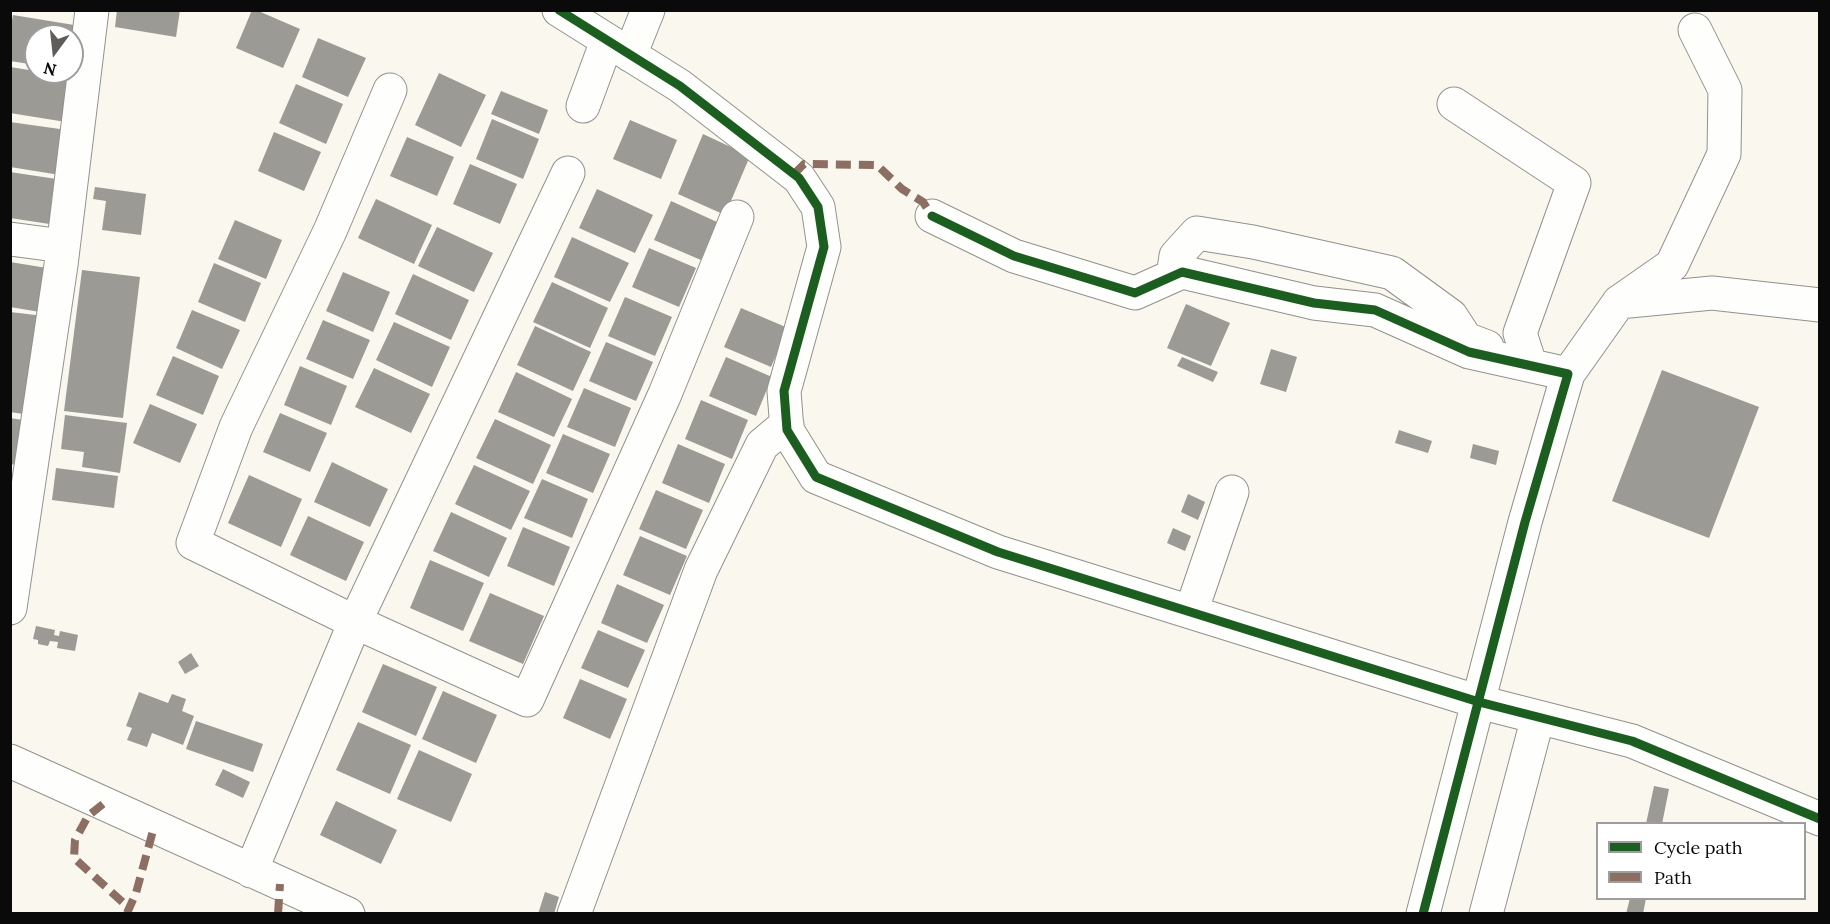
<!DOCTYPE html>
<style>
body{margin:0}
#map{position:relative;width:1830px;height:924px;overflow:hidden;background:#f9f7ee;font-family:Lora,serif}
canvas{display:block}
.frame{position:absolute;inset:0;border:12px solid #0a0a0a;pointer-events:none}
.legend{position:absolute;left:1596px;top:822px;width:210px;height:78px;box-sizing:border-box;background:#fff;border:2px solid #9d9d9d;margin:0;padding:8px 10px;list-style:none;font-size:18px;color:#0a0a0a}
.legend li{display:flex;align-items:center;gap:12px;height:30px}
.legend b{width:30px;border:2px solid #9d9d9d}
.north{position:absolute;left:24px;top:24px;width:60px;height:60px;box-sizing:border-box;background:#fff;border:2px solid #9d9d9d;border-radius:50%;rotate:195deg;font-size:16px;font-weight:700;line-height:24px;text-align:center;color:#0a0a0a}
.north::after{content:'';display:block;margin:auto;width:21px;height:27px;background:#5e5d5a;clip-path:polygon(50% 0,100% 100%,50% 72%,0 100%)}
</style>
<div id="map">
<canvas width="1830" height="924"></canvas>
<div class="frame"></div>
<ul class="legend">
<li><b style="height:8px;background:#1b5e20"></b>Cycle path</li>
<li><b style="height:8px;background:#8d6e63"></b>Path</li>
</ul>
<div class="north">N</div>
</div>
<script>
const ctx = document.querySelector('canvas').getContext('2d');
ctx.lineJoin = 'round';
function paint(path, color) {
  ctx.fillStyle = color;
  ctx.fill(path, 'evenodd');
}
function poly(rows) {
  const path = new Path2D();
  for (const r of rows) {
    path.moveTo(r[0], r[1]);
    for (let i = 2; i < r.length; i += 2) path.lineTo(r[i], r[i + 1]);
  }
  return path;
}
function strokePath(path, color, width, dash) {
  ctx.strokeStyle = color;
  ctx.lineWidth = width;
  ctx.lineCap = dash ? 'butt' : 'round';
  ctx.setLineDash(dash || []);
  ctx.stroke(path);
}
paint(poly([
 [117,10,180,10,176,37,115,27],
 [252,10,256,10,300,29,283,68,236,48],
 [13,15,80,26,72,72,72,36,36,36,36,65,10,61,10,32],
 [318,38,366,58,348,97,302,77],
 [10,67,73,77,66,122,10,113],
 [439,73,486,95,461,147,415,125],
 [296,84,343,104,326,144,279,123],
 [501,91,548,110,539,134,491,114],
 [492,119,539,139,523,179,476,159],
 [630,120,677,140,661,179,613,159],
 [10,122,67,130,60,175,10,167],
 [274,132,321,152,304,191,258,171],
 [703,134,750,156,725,215,678,194],
 [407,137,454,157,437,196,390,176],
 [470,164,517,184,500,224,453,204],
 [10,172,63,180,56,225,10,218],
 [95,187,146,194,141,235,102,230,106,201,93,199],
 [597,189,653,215,635,253,579,228],
 [376,199,432,225,414,264,358,238],
 [671,201,717,222,701,260,654,240],
 [235,220,282,240,266,279,218,259],
 [437,227,493,253,474,292,418,266],
 [572,237,629,263,610,302,554,277],
 [649,248,696,268,679,307,632,287],
 [10,262,53,269,46,313,10,307],
 [214,263,261,283,245,322,198,302],
 [82,270,140,277,123,418,64,411],
 [343,272,390,292,373,332,326,311],
 [413,274,469,300,451,340,395,314],
 [552,282,608,308,590,348,533,322],
 [625,297,672,317,655,356,608,336],
 [1186,304,1230,323,1211,366,1167,348],
 [741,308,788,328,771,367,724,347],
 [192,310,240,330,222,369,176,348],
 [10,312,44,316,30,415,10,412],
 [323,320,370,340,353,379,306,359],
 [394,322,450,347,432,387,376,360],
 [535,326,591,352,573,391,517,365],
 [606,342,653,362,636,401,589,381],
 [1271,349,1297,357,1286,392,1260,384],
 [173,356,219,376,203,415,156,395],
 [726,357,772,377,756,416,709,396],
 [1182,357,1218,372,1213,382,1177,366],
 [300,366,347,386,331,425,284,405],
 [374,368,430,394,411,433,355,407],
 [1662,370,1759,407,1709,538,1612,501],
 [516,372,572,399,554,437,498,412],
 [584,388,631,408,615,447,567,427],
 [701,400,748,420,732,459,685,439],
 [150,404,197,424,180,463,133,443],
 [280,413,327,433,310,472,263,452],
 [65,415,127,423,120,473,82,467,84,452,61,449],
 [10,418,29,421,21,466,10,464],
 [495,419,551,445,533,484,476,458],
 [1399,430,1432,441,1428,453,1395,443],
 [563,434,610,454,593,493,546,473],
 [678,444,725,464,709,503,662,483],
 [1473,444,1499,451,1496,465,1470,458],
 [332,462,388,489,370,527,314,502],
 [474,465,530,491,511,530,455,504],
 [56,468,118,476,114,508,52,500],
 [249,475,302,499,281,547,228,523],
 [542,479,588,499,572,538,524,518],
 [656,490,703,510,686,549,639,529],
 [1188,494,1205,502,1198,520,1181,512],
 [451,512,507,538,489,577,433,551],
 [308,516,364,542,346,581,290,555],
 [523,527,570,547,554,586,507,566],
 [1173,528,1191,536,1185,551,1167,543],
 [640,536,687,556,670,595,623,575],
 [430,560,484,583,463,631,410,608],
 [617,584,664,605,647,643,601,623],
 [490,593,544,616,523,664,469,641],
 [36,626,55,630,54,635,59,636,60,631,78,635,75,651,57,648,58,642,50,641,48,646,38,644,38,640,33,639],
 [598,630,645,650,628,688,581,668],
 [191,653,199,666,185,674,178,662],
 [383,664,437,687,416,736,362,712],
 [580,679,627,699,610,739,563,718],
 [443,691,497,715,476,763,422,739],
 [139,692,168,703,172,694,186,699,182,711,194,716,183,745,152,733,147,747,127,740,132,728,126,726],
 [196,721,263,744,253,772,186,749],
 [358,722,411,745,390,794,336,770],
 [419,750,472,774,451,822,397,799],
 [223,769,250,782,243,798,215,785],
 [1654,786,1669,789,1662,824,1646,824],
 [336,801,397,830,381,864,320,835],
 [545,892,559,897,554,914,538,914],
 [1630,898,1646,898,1643,914,1626,914]
]), '#9c9a94');
const minor = poly([
 [559,10,680,86,799,178,818,207,824,247,784,391,787,430,816,477,998,552,1479,702,1632,741,1820,819],
 [630,55,648,10],
 [390,90,330,231,236,427,193,543,355,622,568,173],
 [1454,104,1574,183,1520,333,1529,361],
 [583,106,607,41],
 [932,216,1014,256,1135,293,1182,272,1314,303,1375,310,1469,352,1568,374,1525,522,1423,914],
 [10,239,63,246],
 [1173,276,1176,256,1197,233,1253,242,1392,273,1451,316,1466,339,1487,347],
 [1619,302,1672,265,1724,154,1725,90,1695,30],
 [1568,374,1619,302,1712,293,1820,305],
 [10,608,61,265,92,10],
 [1191,612,1232,492],
 [10,761,348,914],
 [251,871,355,622,527,700,665,394,737,217],
 [574,914,701,570,762,445,787,424],
 [1486,914,1538,717]
]);
strokePath(minor, '#92918d', 35);
strokePath(minor, '#fefefc', 33);
strokePath(poly([
 [794,174,804,164,877,165,902,189,923,202,932,216],
 [103,804,88,816,75,840,74,858,129,908],
 [127,913,136,893,154,827],
 [278,914,280,884]
]), '#8d6e63', 8, [15, 8]);
strokePath(poly([
 [559,10,680,86,799,178,818,207,824,247,784,391,787,430,816,477,998,552,1479,702,1632,741,1820,819],
 [932,216,1014,256,1135,293,1182,272,1314,303,1375,310,1469,352,1568,374,1525,522,1423,914]
]), '#1b5e20', 9);
</script>
